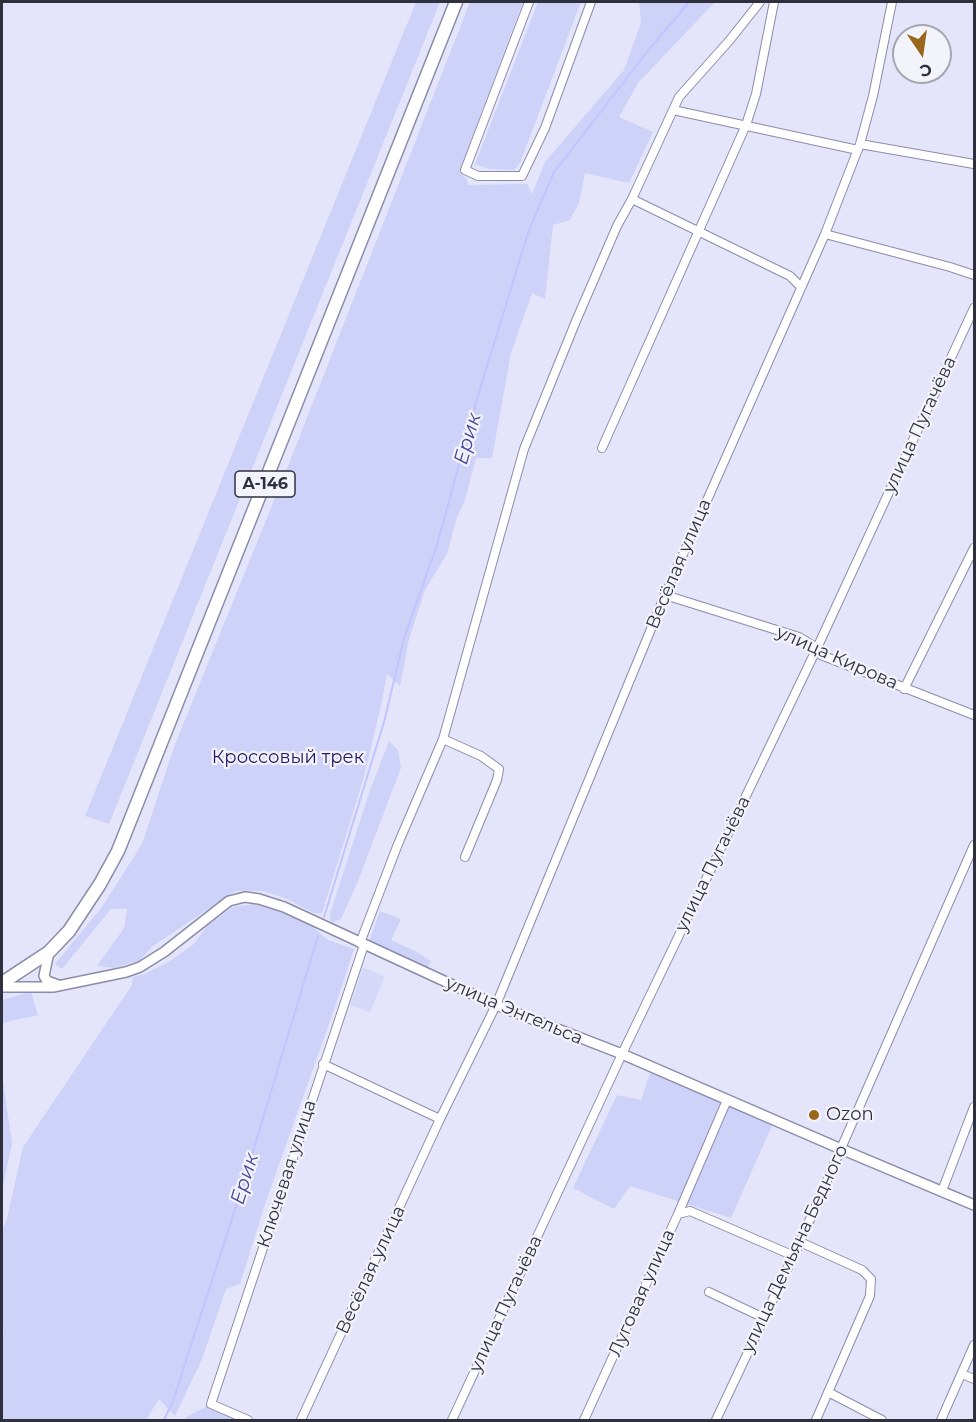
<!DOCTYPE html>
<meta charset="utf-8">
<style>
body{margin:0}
#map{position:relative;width:976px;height:1422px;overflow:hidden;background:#e4e5fa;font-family:Montserrat,sans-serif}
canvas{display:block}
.frame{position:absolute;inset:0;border:3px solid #2f303d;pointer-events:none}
.north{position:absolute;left:892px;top:24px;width:60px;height:60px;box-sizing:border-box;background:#f3f4fb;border:2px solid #a5a6af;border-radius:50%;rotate:167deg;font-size:16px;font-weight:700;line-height:24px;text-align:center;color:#2f303d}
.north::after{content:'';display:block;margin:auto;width:21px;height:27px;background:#99671b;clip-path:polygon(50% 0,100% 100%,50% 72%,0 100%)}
</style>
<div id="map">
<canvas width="976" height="1422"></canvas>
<div class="frame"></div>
<div class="north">С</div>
</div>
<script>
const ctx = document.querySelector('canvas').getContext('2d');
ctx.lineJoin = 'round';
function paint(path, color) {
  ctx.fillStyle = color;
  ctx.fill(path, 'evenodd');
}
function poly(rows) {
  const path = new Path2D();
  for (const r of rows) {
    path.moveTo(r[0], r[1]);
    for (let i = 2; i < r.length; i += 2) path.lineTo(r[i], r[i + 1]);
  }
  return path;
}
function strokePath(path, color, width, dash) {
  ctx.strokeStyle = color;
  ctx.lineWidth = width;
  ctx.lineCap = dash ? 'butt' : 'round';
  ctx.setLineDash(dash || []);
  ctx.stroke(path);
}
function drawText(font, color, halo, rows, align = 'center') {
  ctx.font = font + ' Montserrat,sans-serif';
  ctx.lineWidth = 4.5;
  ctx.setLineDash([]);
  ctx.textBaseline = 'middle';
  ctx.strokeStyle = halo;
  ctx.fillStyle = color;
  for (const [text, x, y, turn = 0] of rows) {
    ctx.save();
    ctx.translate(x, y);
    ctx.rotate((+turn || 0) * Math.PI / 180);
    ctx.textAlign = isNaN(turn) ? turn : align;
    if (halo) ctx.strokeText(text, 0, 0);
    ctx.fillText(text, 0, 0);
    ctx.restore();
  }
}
paint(poly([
 [363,967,385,977,370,1012,350,1005]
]), '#d6d8f9');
paint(poly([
 [416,2,440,2,109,824,85,816],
 [470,2,523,2,459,172,466,178,469,185,527,184,532,194,545,162,624,70,641,23,639,2,715,2,638,83,619,117,653,132,629,183,585,173,579,203,570,220,553,225,545,299,532,293,511,353,492,458,476,458,465,500,457,517,447,554,425,590,409,639,400,686,387,674,380,710,363,780,322,913,314,913,285,898,263,891,235,891,153,946,140,960,114,968,97,966,124,928,127,909,111,909,62,969,55,964,102,907,142,844,174,747,288,466],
 [538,2,581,2,520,163,514,170,489,169,475,164],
 [389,741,398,750,401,768,358,881,341,919,331,923,330,914,369,793],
 [255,904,283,913,313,927,328,940,354,949,335,1007,265,1204,240,1284,226,1289,202,1359,175,1416,159,1399,146,1420,2,1420,2,1334,4,1328,2,1327,2,1230,7,1219,23,1147,132,985,133,977,145,974,170,961,194,944,207,926,233,907],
 [380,911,401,919,391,940,415,951,431,961,427,969,369,942],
 [31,992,38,1015,2,1023,2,1000],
 [652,1068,774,1121,731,1218,630,1186,614,1209,573,1188,617,1095,641,1100],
 [2,1074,12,1143,2,1191],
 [211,1404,237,1415,234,1420,185,1420,188,1416]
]), '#ced1f8');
strokePath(poly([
 [324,917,384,722,404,638,437,545,477,399,529,230,554,172,647,52,689,2],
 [164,1420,173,1401,241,1191,318,936]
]), '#c1c4fe', 2);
const minor = poly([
 [529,2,465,170,478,176,522,176,545,128,591,2],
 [760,2,729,41,679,97,632,199,790,276,801,287],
 [673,110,858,150],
 [860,144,974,164],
 [825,234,950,267,974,275],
 [602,448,746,125,756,94,774,2],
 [665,595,799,637,817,648,821,655,974,715],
 [904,689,974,548],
 [443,739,481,756,499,769,497,780,465,857],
 [360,943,398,844,443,739,524,449,576,321,617,226,632,199],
 [323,1064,440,1119],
 [942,1191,974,1107],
 [678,1214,727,1100],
 [800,1242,862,1270,871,1279,870,1296,816,1420],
 [709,1292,764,1318],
 [962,1374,974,1379],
 [828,1392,882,1420],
 [248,1420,211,1404,364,945],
 [301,1420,440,1119,496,1005,665,595,825,234,860,144,873,96,892,2],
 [452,1420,622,1054,817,648,974,308],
 [584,1420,678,1214,690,1211,794,1256],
 [716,1420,800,1242,974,845],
 [941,1420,974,1345]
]);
const tertiary = poly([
 [49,952,44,976,47,981,58,985],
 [2,987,53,987,126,972,140,967,164,952,229,901,245,897,259,899,284,907,496,1005,622,1054,841,1149,974,1205]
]);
const trunk = poly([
 [2,983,49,952,69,931,100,884,118,851,456,2]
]);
strokePath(minor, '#8a8cab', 10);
strokePath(tertiary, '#8a8cab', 12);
strokePath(trunk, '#8a8cab', 15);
strokePath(minor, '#fff', 8);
strokePath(tertiary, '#fff', 9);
strokePath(trunk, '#fff', 12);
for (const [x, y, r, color] of [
 [814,1115,6,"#99671b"]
]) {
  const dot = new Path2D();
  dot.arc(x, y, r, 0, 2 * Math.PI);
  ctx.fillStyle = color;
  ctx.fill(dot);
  strokePath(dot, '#f3f4fb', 2);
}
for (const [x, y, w] of [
 [265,484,60]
]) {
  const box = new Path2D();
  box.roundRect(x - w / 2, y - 13, w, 26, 4.5);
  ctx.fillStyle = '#f3f4fb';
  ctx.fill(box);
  strokePath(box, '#2f303d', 1.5);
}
drawText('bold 16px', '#2f303d', null, [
 ["А-146",265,484]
]);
drawText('18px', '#2f303d', '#f3f4fb', [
 ["улица Пугачёва",920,425,-65],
 ["Весёлая улица",679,564,-67],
 ["улица Кирова",837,658,24],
 ["улица Пугачёва",713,864,-64],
 ["улица Энгельса",514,1011,23],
 ["Ключевая улица",287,1174,-72],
 ["улица Демьяна Бедного",795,1249,-65],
 ["Весёлая улица",371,1270,-65],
 ["Луговая улица",642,1293,-66],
 ["улица Пугачёва",506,1304,-65]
]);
drawText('18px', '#251667', '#f3f4fb', [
 ["Кроссовый трек",288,758]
]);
drawText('18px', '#2f303d', '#f3f4fb', [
 ["Ozon",826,1115]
], 'left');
drawText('italic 20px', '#4a4598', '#f3f4fb', [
 ["Ерик",468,439,-74],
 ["Ерик",245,1179,-73]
]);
</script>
